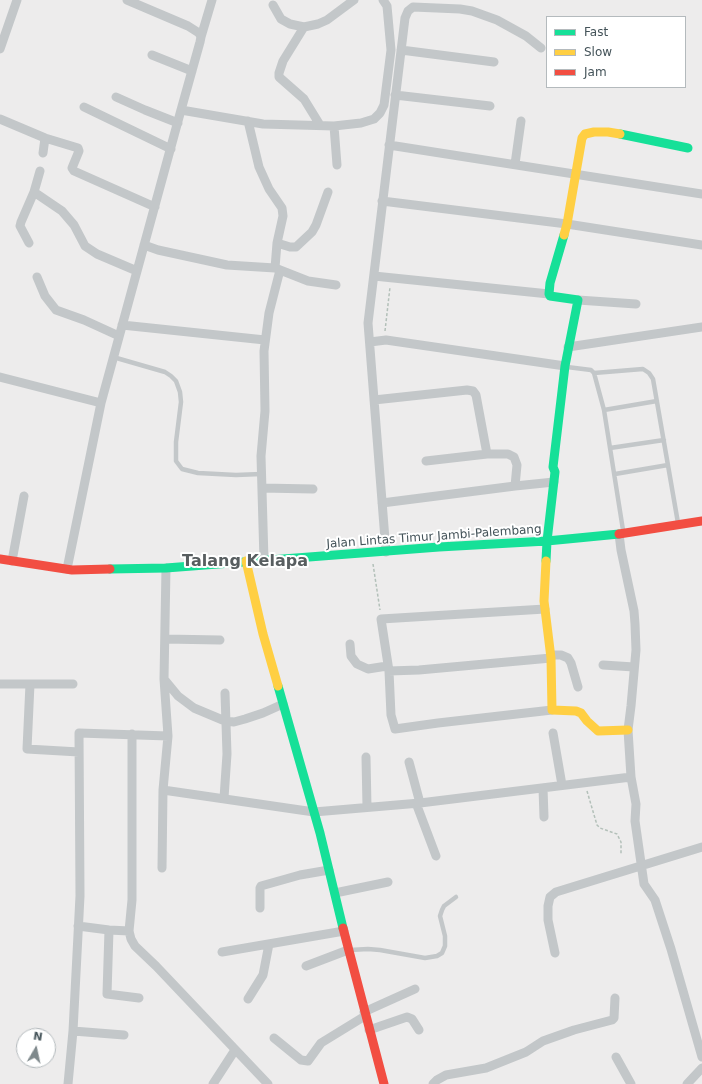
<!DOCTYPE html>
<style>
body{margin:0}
#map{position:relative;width:702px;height:1084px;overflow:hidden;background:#edecec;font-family:"DejaVu Sans",sans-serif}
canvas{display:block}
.legend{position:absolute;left:546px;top:16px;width:140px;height:72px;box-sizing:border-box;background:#fff;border:1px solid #b4babd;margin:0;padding:5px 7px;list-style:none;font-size:12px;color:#445359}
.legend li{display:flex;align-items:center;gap:8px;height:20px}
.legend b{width:20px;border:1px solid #b4babd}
.north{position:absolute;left:16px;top:1028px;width:40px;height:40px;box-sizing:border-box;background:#fff;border:1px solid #b4babd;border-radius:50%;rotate:9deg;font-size:11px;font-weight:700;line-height:16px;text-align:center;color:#445359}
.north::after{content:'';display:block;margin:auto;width:14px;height:18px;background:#7f898c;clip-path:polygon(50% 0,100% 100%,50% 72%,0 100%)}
</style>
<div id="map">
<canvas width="702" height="1084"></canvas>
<ul class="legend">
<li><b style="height:5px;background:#16e098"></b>Fast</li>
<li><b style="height:5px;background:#ffcf43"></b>Slow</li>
<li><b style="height:5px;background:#f24e42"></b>Jam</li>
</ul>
<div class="north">N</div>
</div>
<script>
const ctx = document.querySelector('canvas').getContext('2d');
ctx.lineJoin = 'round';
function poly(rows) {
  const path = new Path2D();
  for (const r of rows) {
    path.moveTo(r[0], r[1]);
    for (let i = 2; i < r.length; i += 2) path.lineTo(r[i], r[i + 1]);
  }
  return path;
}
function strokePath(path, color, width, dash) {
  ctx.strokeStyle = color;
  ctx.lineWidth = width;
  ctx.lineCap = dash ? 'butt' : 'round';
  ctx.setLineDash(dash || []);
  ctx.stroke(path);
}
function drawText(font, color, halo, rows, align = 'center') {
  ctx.font = font + ' "DejaVu Sans",sans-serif';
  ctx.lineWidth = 4;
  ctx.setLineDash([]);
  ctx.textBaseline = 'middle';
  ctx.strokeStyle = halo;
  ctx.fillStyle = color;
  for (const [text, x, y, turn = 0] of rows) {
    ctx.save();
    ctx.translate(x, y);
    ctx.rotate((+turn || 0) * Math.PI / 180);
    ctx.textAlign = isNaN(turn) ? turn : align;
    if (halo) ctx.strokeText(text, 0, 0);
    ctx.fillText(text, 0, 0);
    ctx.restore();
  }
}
strokePath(poly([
 [385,331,390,287],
 [373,564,380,610],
 [587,791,597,825,600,828,617,834,621,842,621,854]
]), '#b3c0b9', 1.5, [3, 2]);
strokePath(poly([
 [113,357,165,372,171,376,176,381,180,392,181,402,176,442,176,461,182,469,198,473,236,475,261,474],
 [567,367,591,370,594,373,604,410,623,530],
 [594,373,643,369,649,373,653,379,678,523],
 [604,410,657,401],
 [610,448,664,440],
 [615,474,668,465],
 [350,950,368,949,380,950,425,958,437,956,442,953,445,946,445,936,440,916,442,910,444,906,456,897]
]), '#c3c7c9', 4.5);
strokePath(poly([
 [127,0,188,26,199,33,201,37,200,42,181,110],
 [273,5,281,19,290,24,304,27,318,24,327,20,354,0],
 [304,27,283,61,279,73,279,77,304,99,320,125],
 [201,37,212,0],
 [0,49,17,0],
 [401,50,494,62],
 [152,55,192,71],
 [395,95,490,106],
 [116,97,145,110,178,123],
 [84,107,171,149],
 [0,119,45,138,78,148,79,151,72,168,74,171,155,207],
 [248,121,259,167,269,189,282,208,283,216,277,243,275,268],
 [334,126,337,165],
 [389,145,702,194],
 [43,153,45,138],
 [515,164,521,121],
 [40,171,34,192,62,211,74,225,85,246,97,254,137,271],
 [382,201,567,224,702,245],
 [29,243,20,226,21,222,34,192],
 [277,243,290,247,296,247,312,232,316,225,328,192],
 [144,245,158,250,227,265,275,268,308,281,336,285],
 [374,276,549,294],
 [37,277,45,296,56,310,84,320,119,336],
 [578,300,636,304],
 [122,325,265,340],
 [370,342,386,340,565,366],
 [568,347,702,327],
 [0,377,101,403],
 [374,400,467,390,473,391,476,395,487,454],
 [426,461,487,454,508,454,514,457,517,465,515,486,554,482],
 [262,488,313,489],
 [382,503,515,486],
 [619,534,621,550,634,611,635,624,636,650,631,706,628,730,631,777,636,804,635,821,644,884,655,900,671,949,702,1057],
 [386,552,368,323,405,18,408,11,413,7,460,9,472,11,497,20,526,36,541,48],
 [264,560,261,456,265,411,264,351,269,313,280,270],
 [12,561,24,496],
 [67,569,101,403,181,110,263,124,334,126,361,123,374,119,380,113,384,105,391,50,387,6,383,0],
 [545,609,381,619,389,671,391,715,395,729,438,723,552,710],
 [165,639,220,640],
 [350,644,351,656,357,664,368,669,387,666],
 [551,655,561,655,568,658,571,663,578,687],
 [603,665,634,667],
 [389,671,419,670,551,658],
 [164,679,178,696,194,708,225,721,234,722,245,719,263,713,283,704],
 [0,684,73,684],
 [30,684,27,749,79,752],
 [553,733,562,785],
 [132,734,132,900,129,931,131,939,135,946,156,966,268,1084],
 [366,757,367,807],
 [409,762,420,803,631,777],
 [543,788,544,817],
 [163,790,314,812,420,803],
 [224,798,227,754,225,693],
 [416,803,436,856],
 [162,868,163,790,168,736],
 [335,893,388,882],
 [260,908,260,888,261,886,300,875,329,870],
 [78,926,109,930,129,931],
 [109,930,107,994,139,998],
 [222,952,344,931],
 [555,953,548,920,548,906,550,897,556,892,702,847],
 [306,966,348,950],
 [248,999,263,975,269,944],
 [364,1012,415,989],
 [369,1030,407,1017,412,1019,419,1030],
 [73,1031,124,1035],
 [274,1038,301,1060,308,1061,321,1043,365,1016],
 [616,1057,631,1084],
 [68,1084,73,1031,80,896,79,733,168,736,164,679,166,568],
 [213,1084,235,1050],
 [433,1084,437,1080,446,1075,486,1068,526,1052,543,1041,574,1030,612,1020,614,1018,615,998],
 [687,1084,702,1068]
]), '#c3c7c9', 9);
strokePath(poly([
 [620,134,688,148],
 [546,561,547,541,555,472,553,467,565,366,578,300,550,296,549,294,550,283,564,235],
 [110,569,166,568,439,547,547,541,619,534],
 [278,686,320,833,343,928]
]), '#16e098', 9);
strokePath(poly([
 [564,235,567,224,582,138,585,134,594,132,608,132,620,134],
 [246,561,263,634,278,686],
 [546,561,544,601,551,658,552,710,576,711,581,713,587,721,598,731,628,730]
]), '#ffcf43', 9);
strokePath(poly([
 [619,534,702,521],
 [0,559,72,570,110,569],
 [343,928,384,1084]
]), '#f24e42', 9);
drawText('12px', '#445359', '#fff', [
 ["Jalan Lintas Timur Jambi-Palembang",434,537,-4]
]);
drawText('bold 16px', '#585e60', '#fff', [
 ["Talang Kelapa",245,562]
]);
</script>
